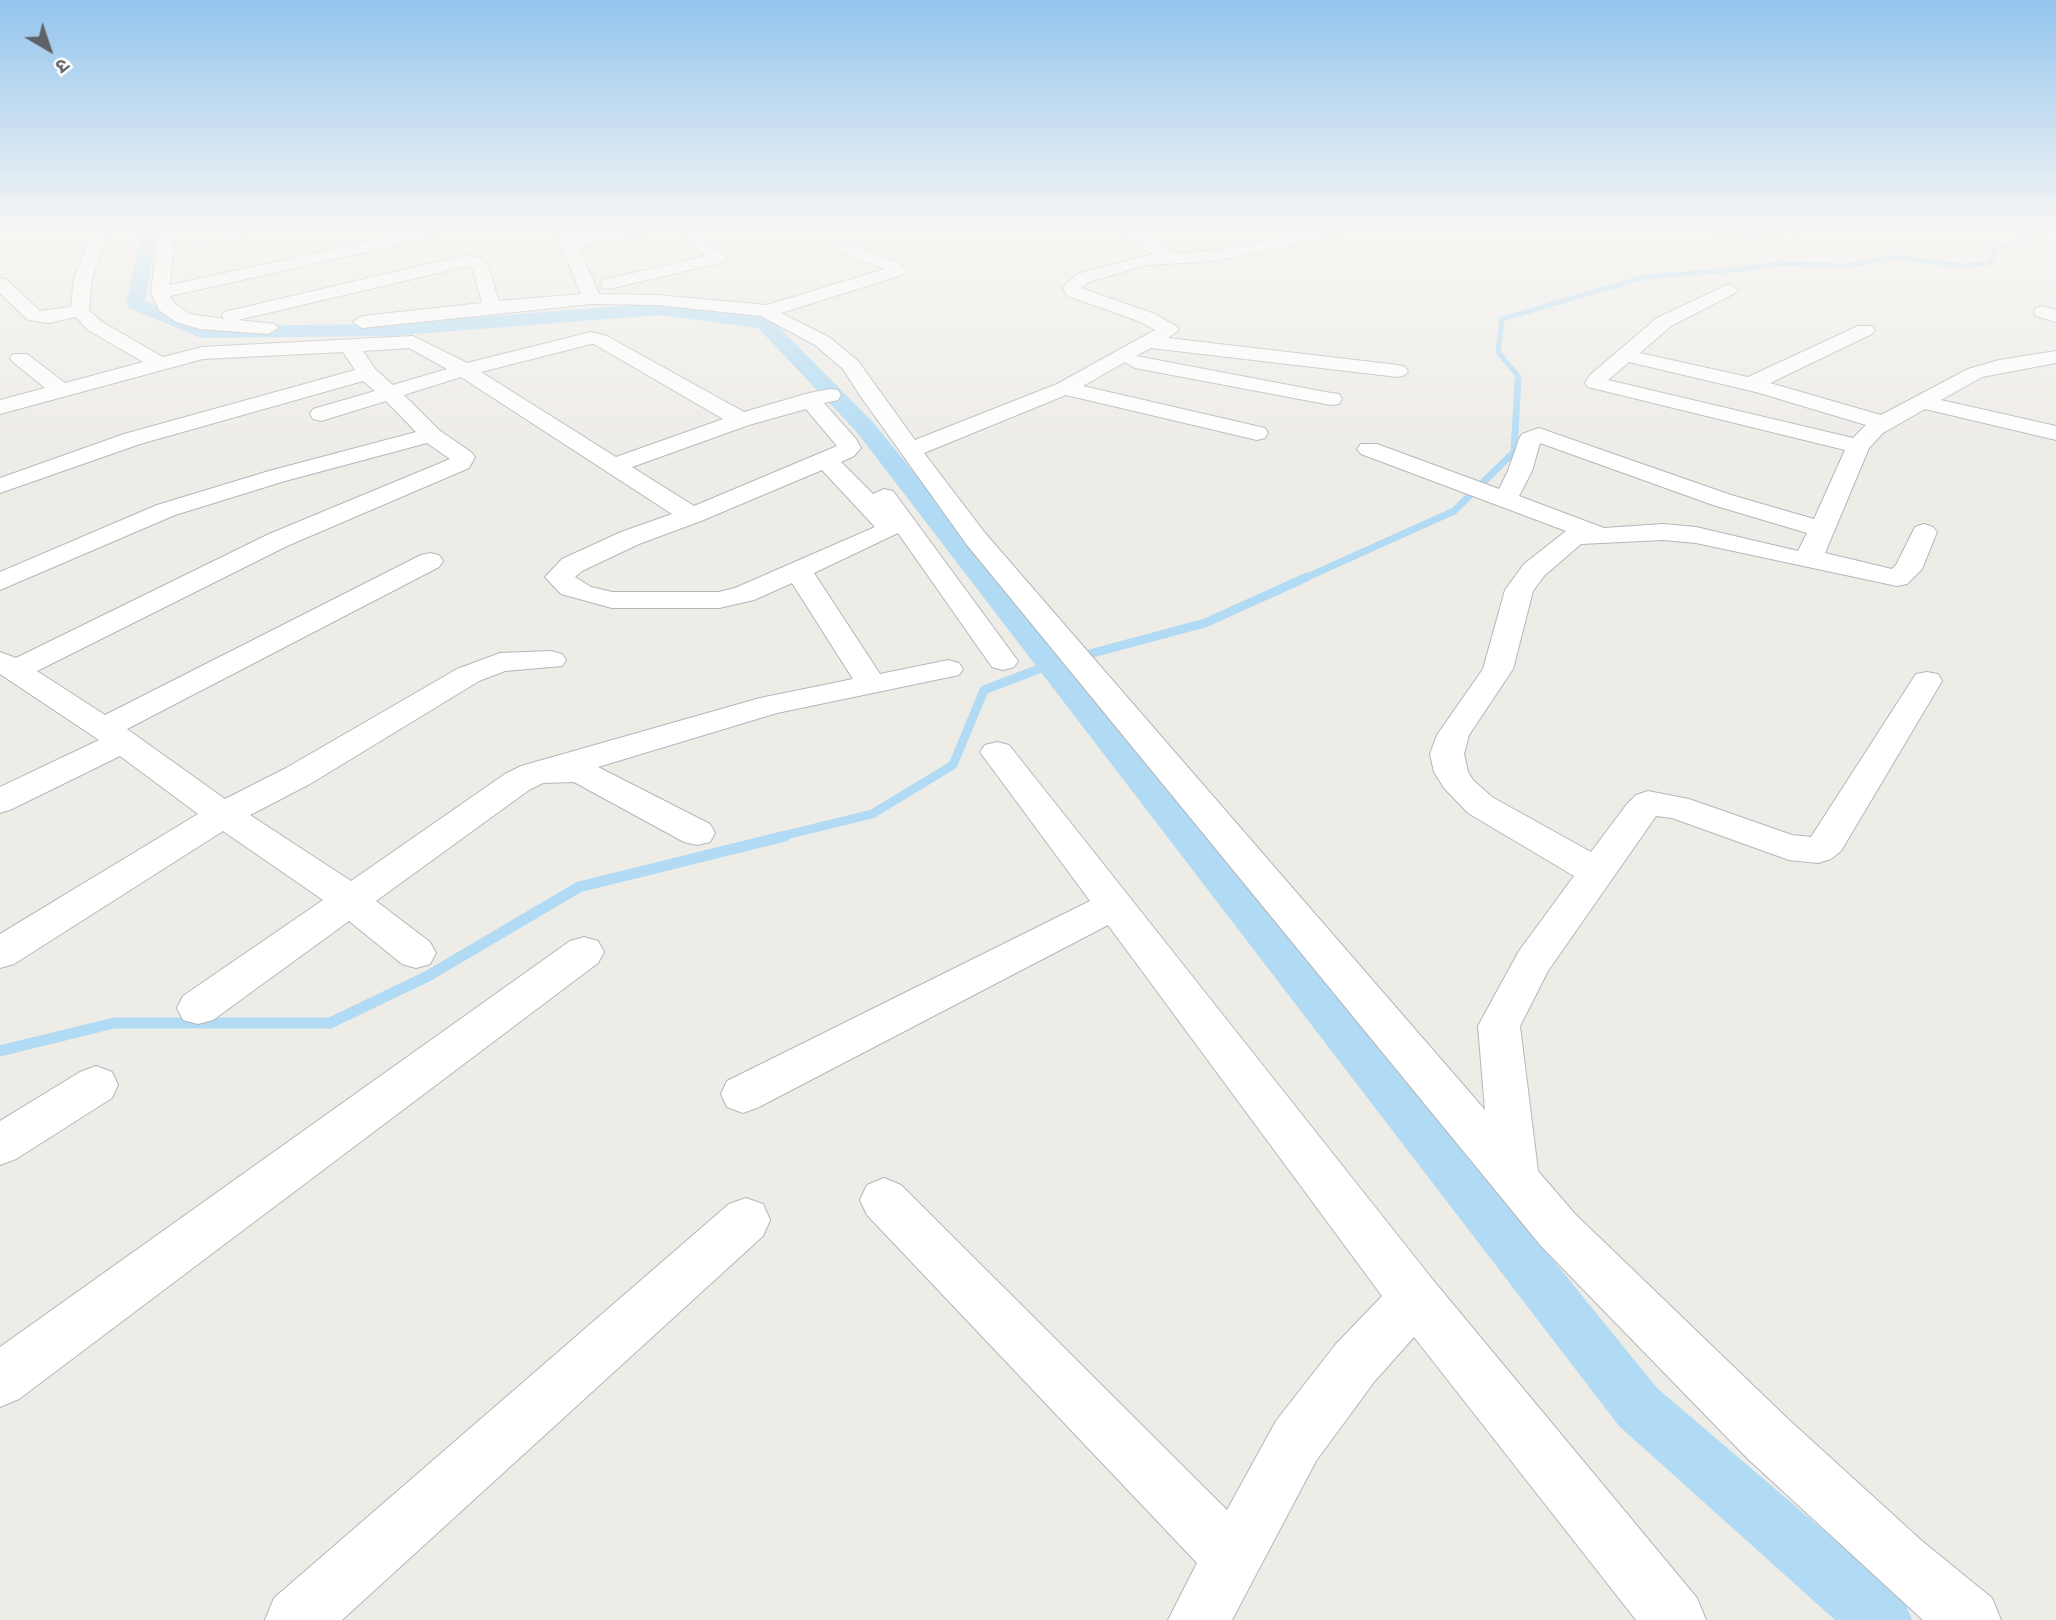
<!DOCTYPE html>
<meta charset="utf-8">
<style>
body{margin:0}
#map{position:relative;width:2056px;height:1620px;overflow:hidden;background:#eeece7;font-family:Signika,"Noto Sans Devanagari",sans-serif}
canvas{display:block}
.north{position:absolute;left:14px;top:14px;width:70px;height:70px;-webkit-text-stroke:5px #fff;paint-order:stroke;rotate:141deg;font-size:19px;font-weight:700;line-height:28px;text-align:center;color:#5e6265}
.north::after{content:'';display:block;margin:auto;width:24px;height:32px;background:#5e6265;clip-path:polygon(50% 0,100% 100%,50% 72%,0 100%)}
</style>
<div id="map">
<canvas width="2056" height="1620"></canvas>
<div class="north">उ</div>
</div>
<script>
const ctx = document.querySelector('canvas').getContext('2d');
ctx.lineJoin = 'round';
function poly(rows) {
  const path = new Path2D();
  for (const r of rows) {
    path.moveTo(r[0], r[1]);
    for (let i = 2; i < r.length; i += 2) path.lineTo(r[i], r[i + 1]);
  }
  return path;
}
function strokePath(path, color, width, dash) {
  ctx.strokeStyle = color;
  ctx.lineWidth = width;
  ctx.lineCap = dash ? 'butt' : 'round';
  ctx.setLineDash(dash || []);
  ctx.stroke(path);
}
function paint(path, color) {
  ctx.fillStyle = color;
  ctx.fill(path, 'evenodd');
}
strokePath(poly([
 [1518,381,1518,376,1498,352,1502,319,1645,277,1745,269,1780,263,1845,266,1895,257,1962,266,1990,263,1996,248,2050,230]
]), '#b1dbf4', 5);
strokePath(poly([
 [1303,579,1454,511,1514,452,1518,380]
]), '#b1dbf4', 7);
strokePath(poly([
 [778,837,872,814,953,765,984,690,1052,664,1205,623,1307,577]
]), '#b1dbf4', 9);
strokePath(poly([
 [0,1051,114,1023,330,1023,428,976,579,887,785,836]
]), '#b1dbf4', 11);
paint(poly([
 [142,230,158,230,145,301,204,326,391,324,659,303,771,319,872,421,1657,1388,1903,1598,1912,1620,1835,1620,1619,1426,856,431,758,328,659,315,391,336,201,338,129,308,126,304,142,230]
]), '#b1dbf4');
const service = poly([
 [263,230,278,230,164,257,160,254,263,230],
 [1660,230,1746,234,1869,230,1746,238,1660,230]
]);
const minor = poly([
 [93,230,105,230,107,233,92,279,89,310,102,322,163,357,202,347,413,336,467,363,591,332,607,336,744,412,809,393,830,389,838,390,841,395,838,400,824,403,856,439,861,448,854,456,841,462,873,494,884,489,893,491,1018,661,1014,667,1003,670,992,667,898,533,814,573,880,674,948,660,959,663,963,669,959,675,777,713,598,767,710,824,715,833,710,842,697,845,684,842,574,782,543,783,529,790,376,901,430,942,436,953,430,964,416,968,402,964,349,921,213,1020,198,1024,183,1020,177,1008,183,996,323,900,223,831,14,964,0,968,0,934,198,814,120,756,12,809,0,813,0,787,99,740,0,674,0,652,16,658,269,534,450,459,427,443,285,481,175,515,0,590,0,572,157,505,269,471,416,432,386,401,321,421,313,419,310,414,313,409,375,391,363,381,140,444,0,493,0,478,124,434,355,370,343,352,203,359,0,414,0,400,45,388,13,362,10,358,13,354,27,354,65,383,143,362,88,330,76,317,49,323,28,320,0,293,0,278,6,279,40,311,71,307,74,279,93,230],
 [591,344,594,344,723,419,616,457,481,372,591,344],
 [409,348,447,369,393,385,375,369,363,351,409,348],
 [461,377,672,514,621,532,562,559,545,577,561,594,612,608,719,608,754,600,792,583,853,679,760,698,521,766,505,774,351,881,250,815,310,784,479,681,505,671,562,666,566,660,562,654,551,651,500,653,457,669,286,768,225,799,127,729,439,567,443,561,439,555,430,553,421,555,105,715,37,671,287,546,469,468,475,457,471,452,439,430,404,395,461,377],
 [806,409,837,446,694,506,632,467,749,425,806,409],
 [822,470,875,527,735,588,719,592,612,592,591,587,575,577,582,571,639,544,701,521,822,470],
 [159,230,175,230,170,285,420,230,450,230,442,235,170,296,174,303,190,314,224,319,222,316,224,312,462,256,478,257,487,264,499,301,581,294,557,236,565,231,571,233,574,238,619,230,654,230,646,235,578,247,599,294,657,295,767,305,884,269,840,252,838,248,840,244,852,244,899,263,905,271,902,275,781,313,829,337,858,361,915,440,1057,384,1155,330,1141,322,1068,296,1065,292,1063,287,1077,274,1153,254,1113,230,1134,230,1158,242,1172,253,1216,251,1318,230,1350,230,1342,235,1216,261,1146,265,1089,282,1081,288,1155,314,1176,326,1179,330,1168,338,1398,365,1405,367,1408,371,1405,375,1398,377,1151,348,1136,356,1331,393,1339,394,1342,399,1339,404,1331,405,1135,368,1125,362,1083,386,1265,428,1268,433,1265,438,1257,440,1066,395,924,453,985,533,1485,1110,1478,1026,1519,951,1574,876,1468,813,1444,788,1434,772,1430,754,1437,735,1483,669,1505,590,1524,564,1566,531,1361,454,1357,449,1361,444,1377,444,1499,489,1508,471,1519,439,1522,434,1539,428,1731,495,1814,519,1845,450,1588,387,1585,383,1591,374,1657,318,1729,284,1738,289,1735,293,1671,326,1640,353,1748,377,1858,326,1872,326,1875,330,1872,334,1770,383,1881,415,1968,369,1999,360,2056,351,2056,363,1982,377,1941,400,2056,426,2056,440,1925,409,1883,433,1869,448,1825,553,1892,569,1896,565,1915,527,1924,524,1933,527,1937,532,1922,569,1907,584,1897,586,1696,543,1663,540,1581,544,1544,576,1533,591,1513,669,1469,735,1464,754,1468,772,1473,780,1492,797,1591,852,1627,804,1636,795,1648,791,1689,799,1792,835,1811,837,1916,674,1927,672,1938,674,1942,681,1841,851,1831,859,1818,863,1789,860,1672,818,1656,816,1548,971,1520,1026,1538,1171,1575,1214,1788,1419,1922,1541,1992,1598,2001,1620,1923,1620,1748,1459,1541,1246,967,545,859,394,843,369,815,345,761,316,657,305,592,304,362,328,353,322,362,316,482,303,473,270,468,266,238,320,275,324,278,328,268,334,200,329,176,322,159,310,151,293,159,230],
 [1629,362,1756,392,1866,425,1853,438,1608,380,1629,362],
 [1540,443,1713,505,1807,533,1798,551,1696,527,1663,524,1604,528,1519,496,1532,471,1540,443],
 [675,230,693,230,726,258,724,262,609,289,603,288,600,284,603,280,705,256,675,230],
 [2043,306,2056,310,2056,322,2036,316,2034,312,2036,308,2043,306],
 [997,742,1009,745,1433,1280,1697,1598,1706,1620,1636,1620,1414,1337,1374,1382,1316,1461,1232,1620,1168,1620,1197,1563,867,1215,860,1200,867,1185,884,1178,901,1185,1227,1510,1276,1421,1336,1344,1382,1296,1108,925,759,1107,743,1113,727,1107,721,1094,727,1081,1090,901,980,752,985,745,997,742],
 [584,937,598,941,604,952,598,963,19,1399,0,1407,0,1347,570,941,584,937],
 [96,1066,112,1072,118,1085,112,1098,16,1159,0,1165,0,1121,80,1072,96,1066],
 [746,1198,763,1204,770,1220,763,1236,342,1620,265,1620,274,1598,729,1204,746,1198]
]);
strokePath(service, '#b4b7ba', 1);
strokePath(minor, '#b4b7ba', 2);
paint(service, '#fff');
paint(minor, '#fff');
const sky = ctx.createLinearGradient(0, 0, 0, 457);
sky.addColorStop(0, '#92c4ed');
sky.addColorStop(0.5, '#f7f6f4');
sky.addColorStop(1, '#f7f6f400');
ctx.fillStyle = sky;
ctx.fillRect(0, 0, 2056, 457);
</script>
